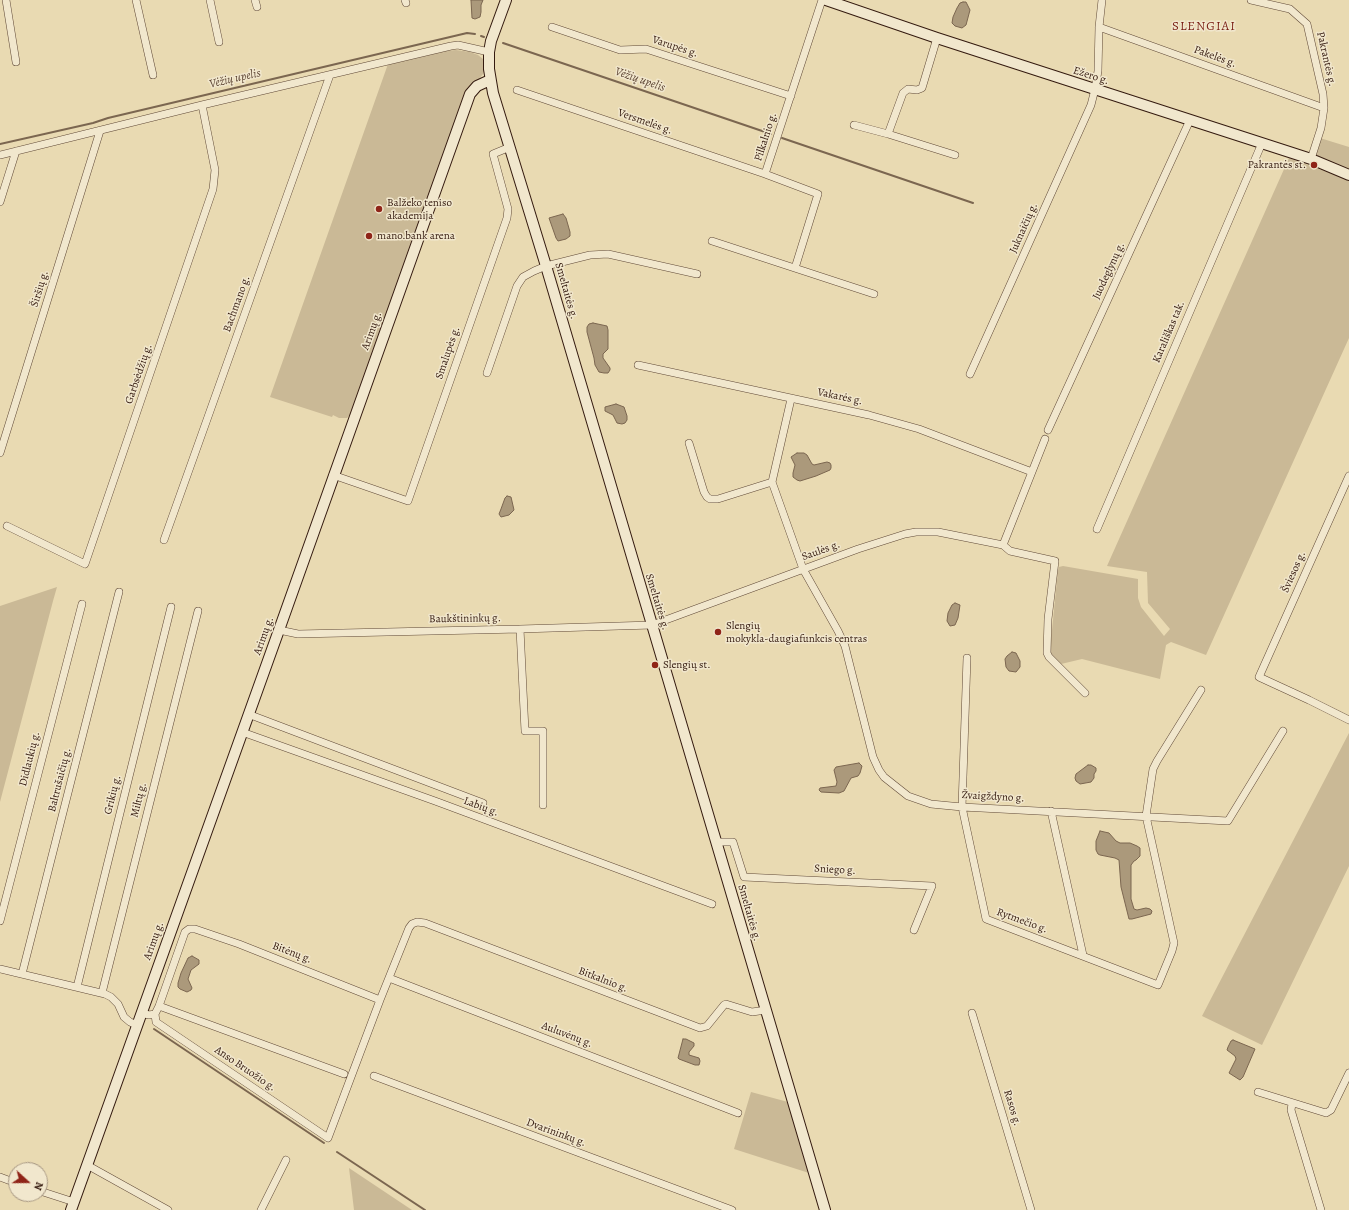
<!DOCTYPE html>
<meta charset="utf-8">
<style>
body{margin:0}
#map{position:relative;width:1349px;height:1210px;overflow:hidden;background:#e9dab2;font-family:Alegreya,serif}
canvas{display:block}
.north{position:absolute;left:8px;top:1162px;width:40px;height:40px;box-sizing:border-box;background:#f1e7cd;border:1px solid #a59581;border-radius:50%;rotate:111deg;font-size:11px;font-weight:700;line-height:16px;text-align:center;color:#341a0f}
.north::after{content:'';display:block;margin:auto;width:14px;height:18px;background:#8f2418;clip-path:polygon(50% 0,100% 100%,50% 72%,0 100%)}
</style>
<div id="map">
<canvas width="1349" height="1210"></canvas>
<div class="north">N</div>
</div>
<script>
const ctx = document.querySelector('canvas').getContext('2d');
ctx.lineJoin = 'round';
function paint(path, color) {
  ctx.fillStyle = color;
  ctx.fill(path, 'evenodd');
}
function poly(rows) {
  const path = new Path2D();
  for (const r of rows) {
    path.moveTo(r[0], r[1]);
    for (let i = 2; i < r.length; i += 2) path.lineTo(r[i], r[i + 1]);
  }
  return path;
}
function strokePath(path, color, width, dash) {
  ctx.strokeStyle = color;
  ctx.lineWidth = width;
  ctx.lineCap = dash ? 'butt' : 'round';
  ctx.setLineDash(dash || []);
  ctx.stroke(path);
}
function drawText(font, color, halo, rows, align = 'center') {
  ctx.font = font + ' Alegreya,serif';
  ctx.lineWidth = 3;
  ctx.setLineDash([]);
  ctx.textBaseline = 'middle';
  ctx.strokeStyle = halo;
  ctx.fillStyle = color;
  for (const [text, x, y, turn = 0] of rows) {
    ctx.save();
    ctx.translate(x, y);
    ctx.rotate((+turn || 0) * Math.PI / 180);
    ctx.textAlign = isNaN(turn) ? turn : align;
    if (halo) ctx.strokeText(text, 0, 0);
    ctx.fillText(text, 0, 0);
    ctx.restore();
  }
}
paint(poly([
 [456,50,470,52,478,55,483,59,485,68,483,74,479,79,467,89,352,413,347,418,339,418,333,415,332,417,270,397,388,64,445,51],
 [1320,138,1349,147,1349,170,1316,155],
 [1289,158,1349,180,1349,338,1206,655,1171,642,1166,645,1160,679,1082,659,1061,664,1052,656,1050,650,1058,570,1059,567,1063,566,1138,579,1138,598,1141,607,1164,636,1170,629,1148,603,1147,572,1107,566],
 [57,587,53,601,0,802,0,606],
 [1349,733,1349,866,1262,1045,1202,1016],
 [751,1092,788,1102,809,1173,734,1149],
 [349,1168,412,1210,354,1210]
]), '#cab996');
const water = poly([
 [471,0,483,0,481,5,481,12,480,17,475,19,472,18,471,0],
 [963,2,966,2,970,10,966,25,962,28,955,26,952,23,953,17,957,8,960,3,963,2],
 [563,214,566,218,570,232,570,236,566,239,558,241,556,238,549,218,563,214],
 [593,323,607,326,608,330,608,349,603,354,603,358,610,368,610,370,608,373,604,373,599,372,595,365,594,358,587,332,587,327,589,324,593,323],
 [616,404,624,407,627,416,627,420,625,423,622,424,617,423,613,415,605,411,605,407,616,404],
 [797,453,804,453,807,455,812,464,814,465,827,462,830,463,831,465,831,468,830,470,816,476,800,481,797,480,793,477,793,473,795,465,791,457,797,453],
 [507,496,511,497,514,510,509,515,501,517,499,514,501,509,505,498,507,496],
 [955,603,960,605,958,618,955,625,950,626,947,621,948,613,952,605,955,603],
 [1012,652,1016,653,1020,661,1020,667,1016,672,1009,671,1006,667,1005,659,1007,656,1012,652],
 [859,763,862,766,860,773,858,776,851,778,844,791,839,793,821,792,819,790,820,788,836,786,837,782,834,770,836,767,859,763],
 [1088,765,1091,765,1096,768,1096,771,1094,774,1094,778,1091,782,1080,784,1076,781,1075,778,1076,774,1088,765],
 [1100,831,1109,833,1116,841,1120,843,1130,843,1137,846,1140,848,1140,856,1136,860,1134,861,1131,865,1131,899,1134,909,1137,910,1146,908,1150,909,1152,911,1151,914,1132,919,1129,919,1121,887,1119,860,1115,858,1100,855,1098,854,1096,850,1096,841,1100,831],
 [192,956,199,960,199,964,191,970,188,979,192,988,191,990,187,992,180,989,178,987,178,983,181,973,188,958,192,956],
 [683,1039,686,1039,694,1043,694,1046,689,1052,689,1055,699,1058,700,1061,699,1065,695,1065,679,1059,678,1058,683,1039],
 [1233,1040,1255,1049,1243,1077,1240,1080,1229,1073,1236,1059,1235,1056,1227,1050,1228,1047,1231,1041,1233,1040]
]);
paint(water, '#ab997b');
strokePath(water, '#7b6650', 1);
strokePath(poly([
 [481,36,484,37],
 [503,43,771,134],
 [782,138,973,203],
 [0,144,93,123,108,118,467,33,475,34],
 [154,1029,324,1143],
 [337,1152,425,1210]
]), '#7b6650', 2);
const minor = poly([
 [6,0,16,62],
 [136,0,153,75],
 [210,0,219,42],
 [255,0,257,7],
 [405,0,406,3],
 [1251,0,1290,9,1307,24,1323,94,1324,108,1321,128,1311,159],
 [552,27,620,50,646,49,791,96],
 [1099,27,1324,108],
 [517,90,765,174,818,194,795,268],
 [854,125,888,134,955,155],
 [888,134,903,93,908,89,917,90,922,88,937,38],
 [0,155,202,105,451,46,458,45,489,52],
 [765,174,822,0],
 [0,202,16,151],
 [712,241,874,294],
 [638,365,869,415,919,429,1032,472],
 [487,373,517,286,523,277,534,271,546,266,590,255,608,254,697,274],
 [970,374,1091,105,1095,89,1098,71,1099,27,1102,0],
 [791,399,772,482,803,569,838,631,845,646,873,757,879,770,884,777,908,796,931,804,962,807,1228,821,1283,731],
 [1048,430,1190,120],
 [689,443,704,492,707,497,710,499,718,499,772,482],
 [0,453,100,131],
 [333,475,408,501,507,218,508,209,493,154,510,147],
 [1349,476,1259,677,1309,700,1349,720],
 [7,526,85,564,213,189,215,170,202,105],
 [1097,529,1262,143],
 [164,540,330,75],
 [1003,545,1010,551,1055,561,1048,619,1047,653,1049,657,1085,693],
 [1003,545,1045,439],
 [520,629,525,731,543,731,543,805],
 [279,630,298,634,520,629,652,625,858,549,905,534,916,532,938,532,1003,545],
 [967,658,962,807,986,919,1158,985,1172,951,1174,943,1146,816,1153,769,1157,761,1201,690],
 [248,714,483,803],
 [242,732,435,801,712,904],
 [1051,811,1083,955],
 [716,842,733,842,744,877,932,886,914,930],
 [0,921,82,604],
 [0,969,105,994,111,997,118,1004,124,1017,130,1022,137,1025],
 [22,974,119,592],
 [389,978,738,1113],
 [77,987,171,607],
 [102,993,198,611],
 [159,1006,344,1074],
 [141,1013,149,1015,155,1014,159,1006,185,932,189,929,195,929,239,944,380,1000],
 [972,1013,1031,1210],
 [155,1014,156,1022,328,1138,380,1000,409,928,412,924,417,922,425,923,700,1028,707,1026,724,1005,726,1004,752,1012,766,1010],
 [374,1076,732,1210],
 [1258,1092,1326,1113,1331,1110,1349,1073],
 [1292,1104,1291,1110,1321,1210],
 [87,1165,168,1210],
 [0,1177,16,1183],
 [40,1191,74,1202],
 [261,1210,286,1160]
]);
const secondary = poly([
 [506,0,491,41,489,52,489,69,493,93,546,266,825,1210],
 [826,0,937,38,1311,159,1349,175],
 [71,1210,279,630,470,94,477,86,490,80]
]);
strokePath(minor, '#614a38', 8);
strokePath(secondary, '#341a0f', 12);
strokePath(minor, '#f1e7cd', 7);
strokePath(secondary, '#f1e7cd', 10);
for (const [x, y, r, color] of [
 [1314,165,4,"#8f2418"],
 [379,209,4,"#8f2418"],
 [369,236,4,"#8f2418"],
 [718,632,4,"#8f2418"],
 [655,665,4,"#8f2418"]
]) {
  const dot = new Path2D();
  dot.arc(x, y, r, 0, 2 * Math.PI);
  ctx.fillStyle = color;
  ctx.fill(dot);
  strokePath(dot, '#f1e7cd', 1.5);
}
drawText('11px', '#341a0f', '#f1e7cd', [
 ["Varupės g.",675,47,18],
 ["Pakelės g.",1215,57,20],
 ["Pakrantės g.",1326,59,77],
 ["Ežero g.",1091,76,18],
 ["Versmelės g.",645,122,19],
 ["Pilkalnio g.",766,137,-72],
 ["Juknaičių g.",1024,228,-66],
 ["Juodeglynų g.",1109,271,-65],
 ["Širšių g.",40,289,-73],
 ["Smeltaitės g.",566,291,74],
 ["Bachmano g.",237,304,-70],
 ["Arimų g.",372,331,-70],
 ["Karališkas tak.",1169,332,-67],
 ["Smalupės g.",448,353,-71],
 ["Garbsėdžių g.",139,374,-71],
 ["Vakarės g.",840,397,12],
 ["Saulės g.",821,551,-20],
 ["Šviesos g.",1294,572,-66],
 ["Smeltaitės g.",657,602,73],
 ["Baukštininkų g.",465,619,-1],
 ["Arimų g.",264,636,-70],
 ["Didlaukių g.",30,759,-76],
 ["Baltrušaičių g.",60,780,-76],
 ["Grikių g.",113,795,-76],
 ["Žvaigždyno g.",993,797,3],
 ["Miltų g.",139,800,-76],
 ["Labių g.",481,807,20],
 ["Sniego g.",835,870,3],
 ["Smeltaitės g.",749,913,74],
 ["Rytmečio g.",1022,921,20],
 ["Arimų g.",154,941,-70],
 ["Bitėnų g.",292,953,21],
 ["Bitkalnio g.",603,980,21],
 ["Auluvėnų g.",567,1035,21],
 ["Anso Bruožio g.",245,1069,34],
 ["Rasos g.",1012,1108,73],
 ["Dvarininkų g.",556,1133,20]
]);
drawText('11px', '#341a0f', '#f1e7cd', [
 ["Pakrantės st.",1306,165,"right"],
 ["Balžeko teniso",387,203],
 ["akademija",387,216],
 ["mano.bank arena",377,236],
 ["Slengių",726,626],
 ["mokykla-daugiafunkcis centras",726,639],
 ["Slengių st.",663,665]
], 'left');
drawText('italic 12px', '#5e4635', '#f1e7cd', [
 ["Vėžių upelis",235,79,-13],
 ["Vėžių upelis",640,80,19]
]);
ctx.letterSpacing = '1px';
drawText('13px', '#7a1f14', '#f1e7cd', [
 ["SLENGIAI",1204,27]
]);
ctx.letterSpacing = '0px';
</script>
